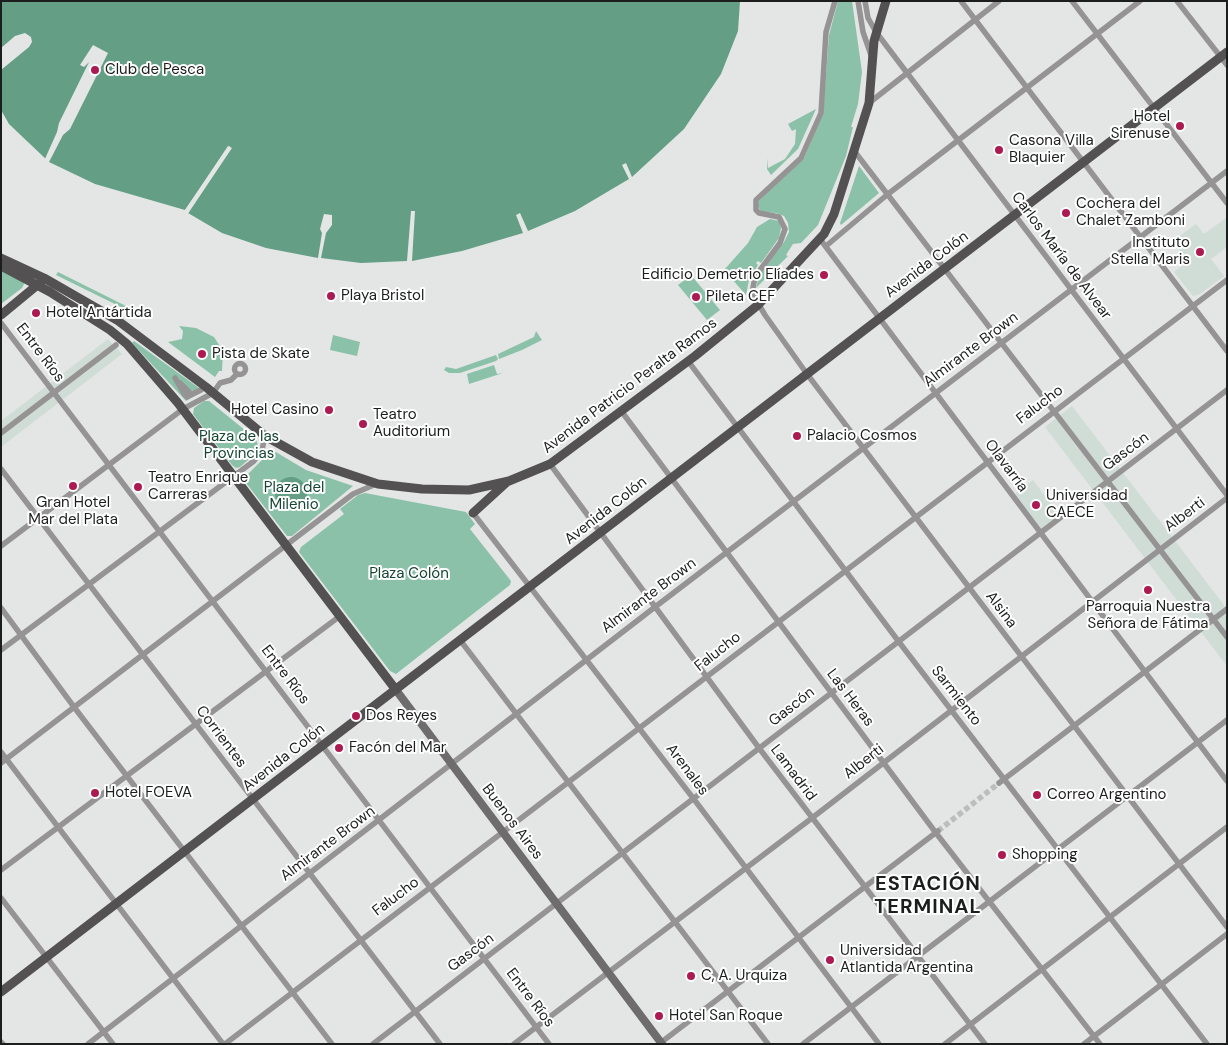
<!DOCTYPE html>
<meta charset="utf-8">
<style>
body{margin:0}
#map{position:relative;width:1228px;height:1045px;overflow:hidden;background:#e3e6e5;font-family:"DM Sans",sans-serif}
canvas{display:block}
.frame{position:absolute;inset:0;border:2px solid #1c1e1d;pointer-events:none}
</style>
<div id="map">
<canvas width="1228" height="1045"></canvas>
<div class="frame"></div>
</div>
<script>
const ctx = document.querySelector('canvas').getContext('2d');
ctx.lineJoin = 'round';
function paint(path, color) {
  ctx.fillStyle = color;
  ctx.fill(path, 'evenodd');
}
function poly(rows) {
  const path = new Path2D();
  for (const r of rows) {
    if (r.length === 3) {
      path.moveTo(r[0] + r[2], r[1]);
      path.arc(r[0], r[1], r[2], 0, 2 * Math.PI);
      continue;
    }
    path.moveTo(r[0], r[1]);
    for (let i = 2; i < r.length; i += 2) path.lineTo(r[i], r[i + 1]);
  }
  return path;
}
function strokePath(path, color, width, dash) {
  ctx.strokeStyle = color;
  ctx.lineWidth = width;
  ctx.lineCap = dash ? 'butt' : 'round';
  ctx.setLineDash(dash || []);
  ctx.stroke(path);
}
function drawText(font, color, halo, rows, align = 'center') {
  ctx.font = font + ' "DM Sans",sans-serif';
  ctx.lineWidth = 4;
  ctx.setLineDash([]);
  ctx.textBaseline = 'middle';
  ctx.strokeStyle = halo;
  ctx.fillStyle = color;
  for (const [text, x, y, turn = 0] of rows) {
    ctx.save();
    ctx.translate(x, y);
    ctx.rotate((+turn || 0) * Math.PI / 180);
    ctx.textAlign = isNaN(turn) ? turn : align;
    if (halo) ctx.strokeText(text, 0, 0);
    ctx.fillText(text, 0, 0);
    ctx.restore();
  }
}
paint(poly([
 [1226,218,1227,247,1211,259,1224,276,1200,294,1193,296,1174,272,1188,261,1173,241,1196,224,1204,234],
 [108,339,122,354,1,447,1,421],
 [1072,406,1227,609,1227,666,1045,427],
 [1033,480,1060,516,1039,531,1013,495]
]), '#d0dcd6');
paint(poly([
 [838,1,852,1,862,72,858,104,851,127,853,127,846,156,818,225,801,243,793,244,786,255,788,256,756,288,759,276,784,242,789,232,788,223,784,216,776,213,761,212,758,206,759,201,804,158,823,114,829,35],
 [816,109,798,149,771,175,767,169,768,158,768,168,785,159,795,144,796,129,792,131,788,124],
 [859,166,879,193,841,225,840,223],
 [770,219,779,221,781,228,779,238,761,263,758,261,756,263,758,265,749,280,746,295,724,270,748,243,757,227],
 [1,269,25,282,22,288,1,304],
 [58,272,130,308,129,311,56,275],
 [691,275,720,310,707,320,678,285],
 [179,326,196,328,214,337,223,351,222,371,219,371,215,377,168,342,182,339,183,331],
 [536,331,542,340,522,350,499,359,498,354,534,337],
 [333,335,360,342,357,356,330,350],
 [134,341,199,388,202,391,186,401,132,343],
 [496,355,498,359,496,361,460,373,449,373,444,370,446,367,456,369],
 [494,365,497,374,503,373,469,384,467,374],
 [204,401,209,401,256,439,258,446,256,453,240,467,236,468,232,465,193,414,194,408],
 [269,448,306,470,353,486,292,536,287,536,243,479,262,460],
 [365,493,466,512,475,524,470,529,511,581,510,585,396,674,390,671,299,552,301,547,344,514,340,509,358,495]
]), '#8cc1a9');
paint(poly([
 [1,1,740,1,738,31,721,74,684,129,632,177,626,163,622,165,629,179,575,211,528,231,520,213,516,215,523,233,462,251,412,261,415,211,411,211,407,261,361,263,321,258,326,233,332,225,332,215,324,214,320,229,322,233,318,258,266,248,222,233,188,213,231,148,229,146,185,210,95,184,49,162,9,124,1,110,1,70,29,47,32,42,31,37,25,33,15,36,1,48],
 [291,493,16]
]), '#649e85');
paint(poly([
 [93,45,108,53,70,129,63,135,48,164,44,161,57,132,59,123,89,62,84,67,80,65],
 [228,146,232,148,187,215,183,213]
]), '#e3e6e5');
strokePath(poly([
 [938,831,999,783]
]), '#bbbebd', 5.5, [5.5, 3]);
strokePath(poly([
 [835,1,826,32,821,113,801,158,756,200,756,210,759,213,779,217,785,229,780,243,755,277,752,293,765,315,807,374,1227,927],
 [858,1,863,32,871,55],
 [865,1,868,18,876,32,1227,495],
 [961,1,1227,351],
 [1072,1,1227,203],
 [1177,1,1227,65],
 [869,103,999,1],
 [855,152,1227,637],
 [820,239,1227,781],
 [826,246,888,194,1140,1],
 [1,323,549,1044],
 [688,361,899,642,1207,1044],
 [240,369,5.5],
 [175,378,185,395,189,396],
 [180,383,189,392,189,396],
 [187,397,201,390],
 [622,412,936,833,1100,1044],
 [1,433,116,345],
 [550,464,759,748,985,1044],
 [1,469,440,1044],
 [473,513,693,798,879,1044],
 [1,546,183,409,213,393,220,383,231,380,237,374],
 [1,608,74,707,332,1044],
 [460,640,768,1044],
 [1,650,254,461,262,450,265,436],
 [1,752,223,1044],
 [1,763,353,494,376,484],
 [999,783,1227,609],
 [1,870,340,616],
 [1,898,113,1044],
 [1,1042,3,1044],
 [88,1044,655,607,1227,171],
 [225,1044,1227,280],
 [373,1044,1227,390],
 [514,1044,812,818,1227,498],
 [659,1044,938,831],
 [803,1044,1227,720],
 [945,1044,1227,827],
 [1084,1044,1227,934]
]), '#959394', 5.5);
strokePath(poly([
 [396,690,662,1044]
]), '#6f6c6d', 8);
strokePath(poly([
 [1,258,44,278,117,320,206,387,265,436,312,462,378,484,422,489,469,490,509,481,550,464,695,356,758,305,824,234,834,214,869,103,874,41,886,1],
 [1,266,50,292,110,330,127,344,178,403,396,690],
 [1,315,41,282],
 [473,513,507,482],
 [1,992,1227,52]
]), '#545152', 9);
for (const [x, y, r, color] of [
 [95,70,5,"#ab1a51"],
 [1180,126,5,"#ab1a51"],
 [999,150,5,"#ab1a51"],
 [1066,213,5,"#ab1a51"],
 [1200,252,5,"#ab1a51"],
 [824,275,5,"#ab1a51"],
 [331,296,5,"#ab1a51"],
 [696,297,5,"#ab1a51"],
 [36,313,5,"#ab1a51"],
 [202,354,5,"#ab1a51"],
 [329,410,5,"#ab1a51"],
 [363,424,5,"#ab1a51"],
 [797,436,5,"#ab1a51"],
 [73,486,5,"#ab1a51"],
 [138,487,5,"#ab1a51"],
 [1036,505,5,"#ab1a51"],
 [1148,590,5,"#ab1a51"],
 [356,716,5,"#ab1a51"],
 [339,748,5,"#ab1a51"],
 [95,793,5,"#ab1a51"],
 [1037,795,5,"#ab1a51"],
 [1002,855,5,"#ab1a51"],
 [830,960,5,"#ab1a51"],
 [691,976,5,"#ab1a51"],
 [659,1016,5,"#ab1a51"]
]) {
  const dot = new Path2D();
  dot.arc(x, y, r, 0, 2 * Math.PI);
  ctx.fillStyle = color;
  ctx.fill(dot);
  strokePath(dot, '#fff', 2);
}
drawText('15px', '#1c1e1d', '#fff', [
 ["Club de Pesca",105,70],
 ["Hotel",1170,117,"right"],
 ["Sirenuse",1170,134,"right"],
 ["Casona Villa",1009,141],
 ["Blaquier",1009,158],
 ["Cochera del",1076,204],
 ["Chalet Zamboni",1076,221],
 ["Instituto",1190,243,"right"],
 ["Stella Maris",1190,260,"right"],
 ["Edificio Demetrio Elíades",814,275,"right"],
 ["Playa Bristol",341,296],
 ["Pileta CEF",706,297],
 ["Hotel Antártida",46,313],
 ["Pista de Skate",212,354],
 ["Hotel Casino",319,410,"right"],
 ["Teatro",373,415],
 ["Auditorium",373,432],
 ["Palacio Cosmos",807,436],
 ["Teatro Enrique",148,478],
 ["Carreras",148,495],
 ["Universidad",1046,496],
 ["CAECE",1046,513],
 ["Gran Hotel",73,503,"center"],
 ["Mar del Plata",73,520,"center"],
 ["Parroquia Nuestra",1148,607,"center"],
 ["Señora de Fátima",1148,624,"center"],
 ["Dos Reyes",366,716],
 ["Facón del Mar",349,748],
 ["Hotel FOEVA",105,793],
 ["Correo Argentino",1047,795],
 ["Shopping",1012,855],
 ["Universidad",840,951],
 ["Atlantida Argentina",840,968],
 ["C, A. Urquiza",701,976],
 ["Hotel San Roque",669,1016]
], 'left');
drawText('15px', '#1c1e1d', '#fff', [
 ["Carlos María de Alvear",1061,256,53],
 ["Avenida Colón",927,265,-37],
 ["Almirante Brown",971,350,-37],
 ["Entre Ríos",40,353,53],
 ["Avenida Patricio Peralta Ramos",630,386,-37],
 ["Falucho",1040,405,-37],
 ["Gascón",1126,452,-37],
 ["Olavarría",1006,466,53],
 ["Avenida Colón",606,511,-38],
 ["Alberti",1185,515,-37],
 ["Almirante Brown",649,596,-37],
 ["Alsina",1001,610,53],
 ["Falucho",718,652,-38],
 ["Entre Ríos",285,675,53],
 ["Sarmiento",956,696,52],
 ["Las Heras",850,698,53],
 ["Gascón",792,707,-38],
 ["Corrientes",221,737,53],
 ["Avenida Colón",284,758,-38],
 ["Alberti",864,762,-38],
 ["Arenales",687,770,53],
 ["Lamadrid",793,773,53],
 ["Buenos Aires",512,822,53],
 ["Almirante Brown",328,844,-37],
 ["Falucho",396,897,-37],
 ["Gascón",471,953,-37],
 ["Entre Ríos",530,998,53]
]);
drawText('15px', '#154634', '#fff', [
 ["Plaza de las",239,437],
 ["Provincias",239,454],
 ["Plaza del",294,488],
 ["Milenio",294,505],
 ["Plaza Colón",409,574]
]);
ctx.letterSpacing = '1px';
drawText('bold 20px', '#1c1e1d', '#fff', [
 ["ESTACIÓN",928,885],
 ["TERMINAL",928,908]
]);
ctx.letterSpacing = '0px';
</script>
